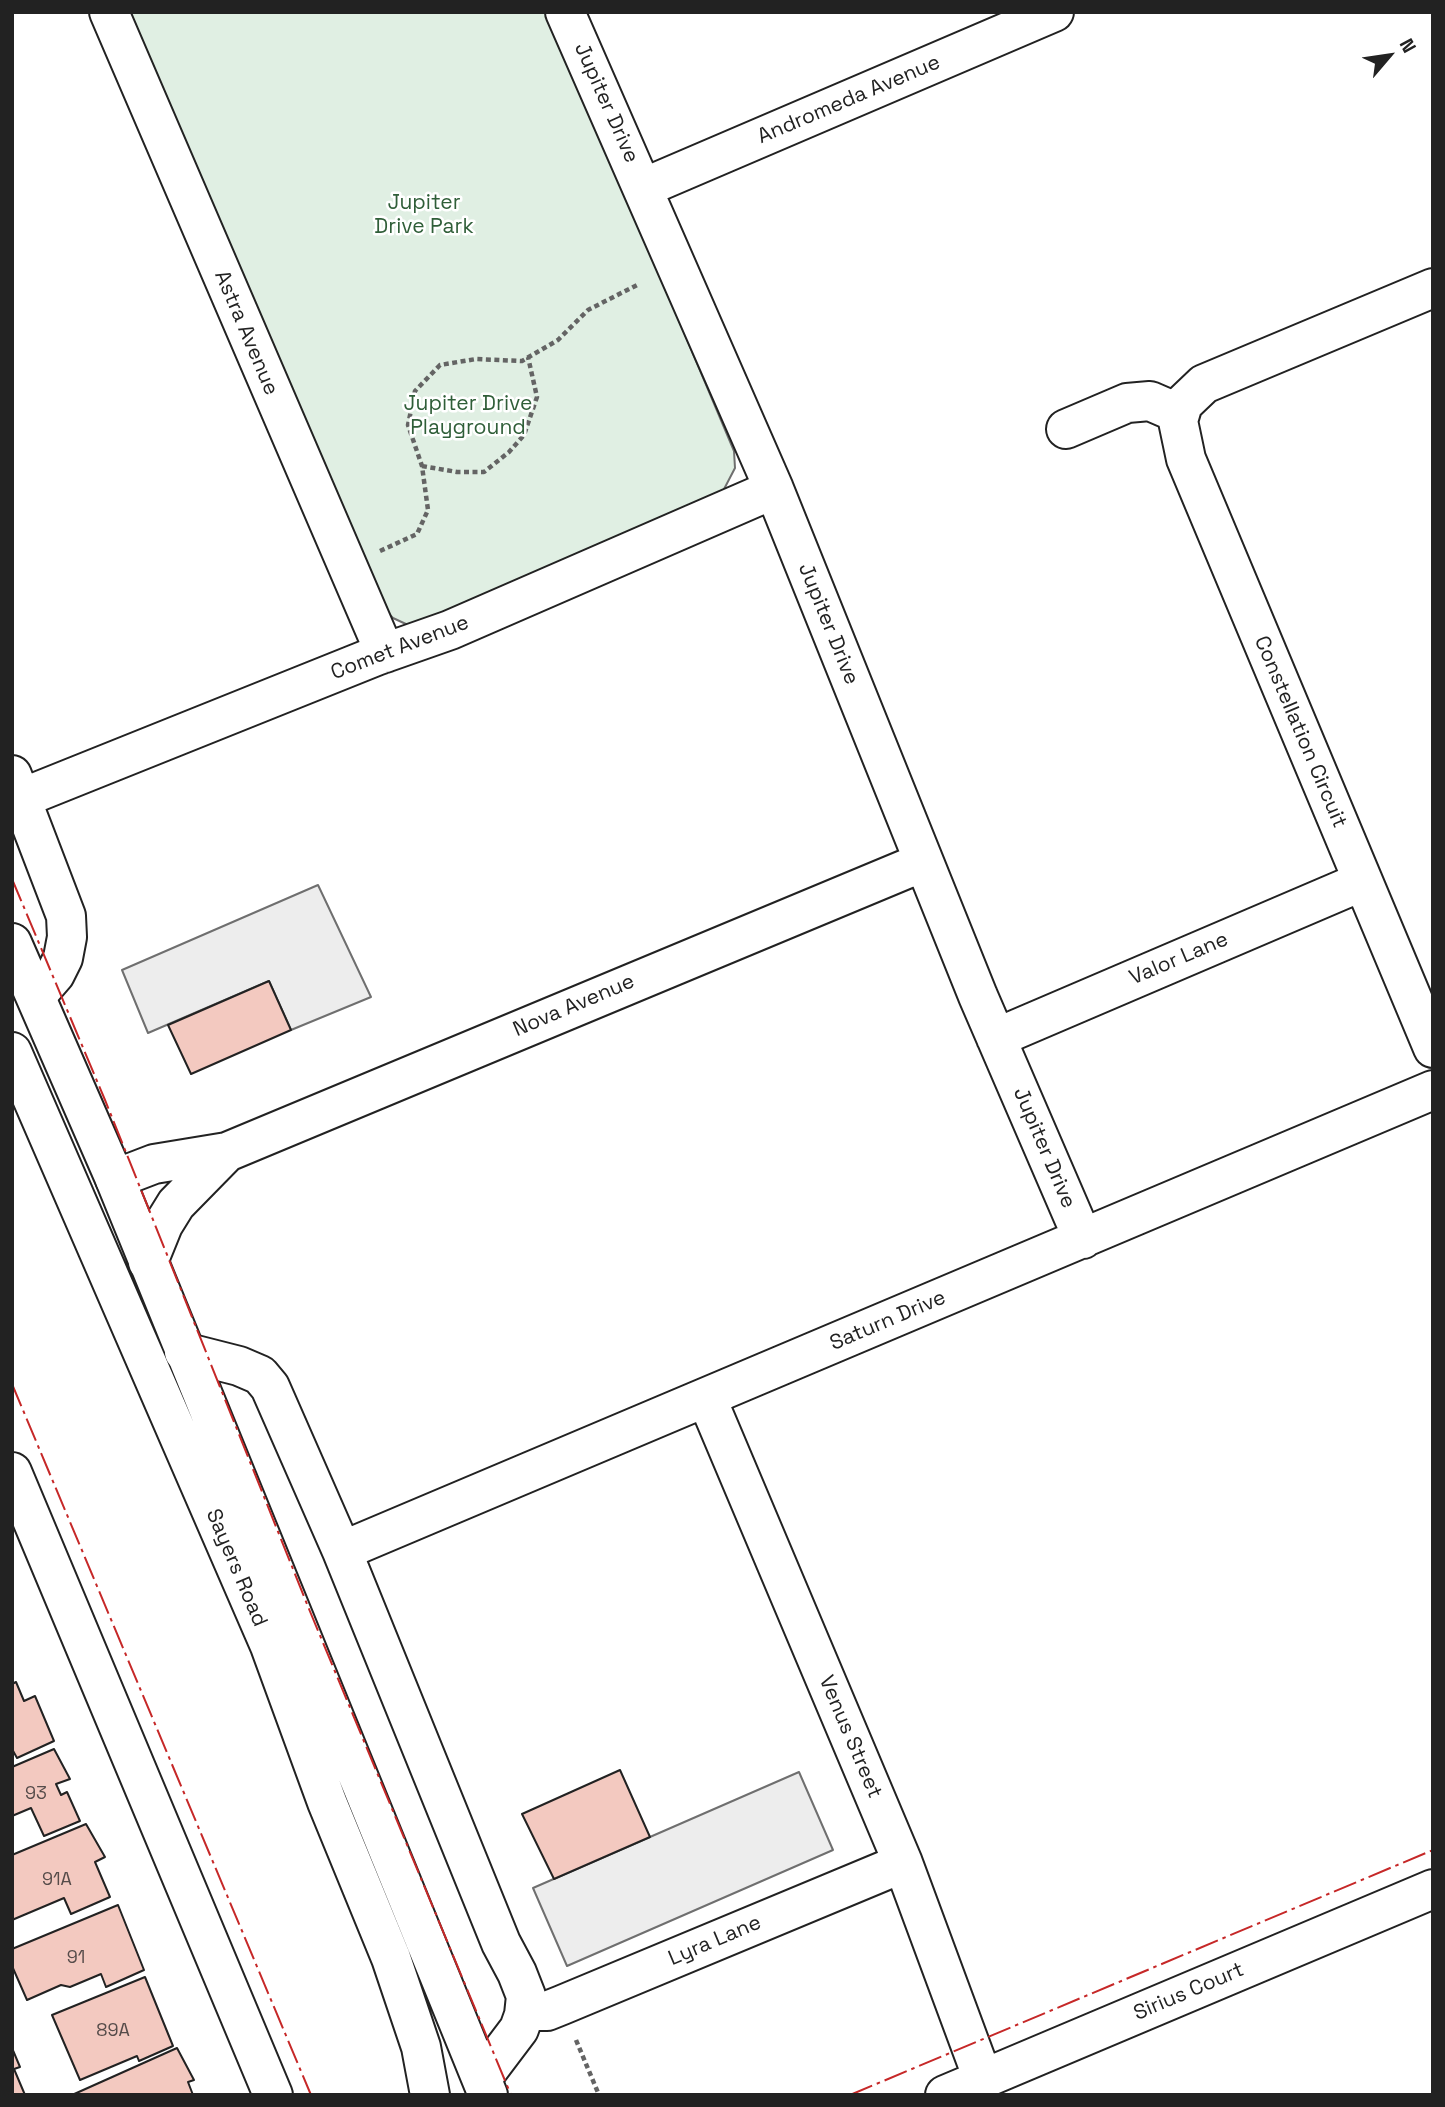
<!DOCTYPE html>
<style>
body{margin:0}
#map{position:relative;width:1445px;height:2107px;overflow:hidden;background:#fff;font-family:"Space Grotesk",sans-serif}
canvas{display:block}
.frame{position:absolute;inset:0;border:14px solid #222;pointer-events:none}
.north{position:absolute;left:1354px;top:21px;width:70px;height:70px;-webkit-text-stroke:5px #fff;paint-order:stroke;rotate:61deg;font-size:19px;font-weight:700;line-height:28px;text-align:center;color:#222}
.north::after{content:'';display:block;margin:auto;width:24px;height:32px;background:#222;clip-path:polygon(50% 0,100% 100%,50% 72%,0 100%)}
</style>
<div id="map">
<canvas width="1445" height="2107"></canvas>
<div class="frame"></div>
<div class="north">N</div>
</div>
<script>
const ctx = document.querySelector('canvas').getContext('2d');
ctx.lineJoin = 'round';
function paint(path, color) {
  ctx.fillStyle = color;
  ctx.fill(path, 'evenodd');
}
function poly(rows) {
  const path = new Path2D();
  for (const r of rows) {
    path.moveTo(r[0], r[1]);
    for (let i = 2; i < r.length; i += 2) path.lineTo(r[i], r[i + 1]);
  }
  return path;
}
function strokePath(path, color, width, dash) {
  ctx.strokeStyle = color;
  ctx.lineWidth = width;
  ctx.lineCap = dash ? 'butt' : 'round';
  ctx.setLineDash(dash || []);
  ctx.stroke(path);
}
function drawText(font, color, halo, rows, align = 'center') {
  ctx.font = font + ' "Space Grotesk",sans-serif';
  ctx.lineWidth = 5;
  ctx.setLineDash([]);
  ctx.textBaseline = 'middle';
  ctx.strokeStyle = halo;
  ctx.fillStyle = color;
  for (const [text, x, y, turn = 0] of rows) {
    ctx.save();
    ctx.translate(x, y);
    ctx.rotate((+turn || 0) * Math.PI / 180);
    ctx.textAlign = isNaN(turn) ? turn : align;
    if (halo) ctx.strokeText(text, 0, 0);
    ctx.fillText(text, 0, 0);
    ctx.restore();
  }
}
const green = poly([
 [129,12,549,12,734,451,735,468,722,493,428,626,408,625,393,618,378,603,129,12]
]);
paint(green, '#e0efe3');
strokePath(green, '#6f6f6f', 2);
const parking = poly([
 [318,885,371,997,291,1030,269,981,148,1033,122,970,318,885],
 [799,1772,833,1850,567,1966,533,1888,799,1772]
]);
paint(parking, '#ededed');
strokePath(parking, '#6f6f6f', 2);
const building = poly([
 [269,981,291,1030,191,1074,168,1025,269,981],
 [16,1682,24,1701,35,1696,54,1741,17,1758,12,1749,12,1684,16,1682],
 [54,1749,70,1779,56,1784,61,1795,67,1792,80,1821,44,1836,31,1808,12,1816,12,1767,54,1749],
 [620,1770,650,1837,554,1879,522,1814,620,1770],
 [86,1824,105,1857,95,1862,110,1897,71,1914,64,1898,12,1920,12,1855,86,1824],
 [118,1905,144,1970,106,1987,101,1974,70,1987,61,1985,27,2000,12,1966,12,1949,118,1905],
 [145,1977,173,2046,139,2061,137,2056,80,2080,52,2015,145,1977],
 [12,2048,20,2067,14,2069,25,2095,12,2095,12,2048],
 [177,2048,194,2080,188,2082,193,2095,72,2095,177,2048]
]);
paint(building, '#f3c9c0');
strokePath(building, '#222', 2);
const minor = poly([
 [109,12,385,653],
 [565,12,774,489,978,996,1083,1239],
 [643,188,1054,12],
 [1433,288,1204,384,1183,404,1178,421,1186,459,1433,1048],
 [1066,429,1127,403,1150,401,1180,414],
 [12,775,66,916,67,937,63,958,55,974,36,996],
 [22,798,376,656,450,630,774,489],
 [996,1038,1363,881],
 [115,1179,154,1164,227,1152],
 [148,1262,163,1225,176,1204,227,1152,923,862],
 [184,1352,239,1366,260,1375,270,1387,342,1551,501,1943,517,1973,526,1996,524,2015,519,2029,482,2078],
 [707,1399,903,1863,983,2079],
 [12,1472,273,2095],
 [342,1551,1433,1090],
 [525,2011,547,2011,562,2005,903,1863],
 [945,2095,1433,1889]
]);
const major = poly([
 [12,943,115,1179,488,2095],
 [12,1052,270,1646,327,1802,391,1958,421,2047,430,2095]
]);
strokePath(minor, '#222', 42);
strokePath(major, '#222', 42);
strokePath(poly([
 [422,466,457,472,484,472,509,452,524,435,537,397,528,357],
 [380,551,417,534,428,510,422,466,408,425,415,391,440,365,476,359,522,361,558,340,588,310,637,285],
 [576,2040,599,2095]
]), '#646464', 4.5, [5, 3.5]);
strokePath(minor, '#fff', 38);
strokePath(major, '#fff', 38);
strokePath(poly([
 [12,879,105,1100,309,1609,511,2095],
 [12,1384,311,2095],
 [850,2095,1433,1850]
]), '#c62828', 2, [24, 5, 3.5, 5]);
drawText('18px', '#564c4a', null, [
 ["93",36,1794],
 ["91A",57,1880],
 ["91",76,1958],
 ["89A",113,2031]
]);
drawText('21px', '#222', '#fff', [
 ["Andromeda Avenue",849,100,-23],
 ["Jupiter Drive",606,103,66],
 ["Astra Avenue",246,333,67],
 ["Jupiter Drive",828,624,68],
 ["Comet Avenue",400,648,-21],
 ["Constellation Circuit",1300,732,67],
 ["Valor Lane",1179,959,-23],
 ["Nova Avenue",574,1006,-23],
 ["Jupiter Drive",1044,1148,67],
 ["Saturn Drive",888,1321,-23],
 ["Sayers Road",236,1568,67],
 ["Venus Street",850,1737,67],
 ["Lyra Lane",715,1941,-23],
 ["Sirius Court",1189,1992,-23]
]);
drawText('21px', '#2f5e38', '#fff', [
 ["Jupiter",424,203],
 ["Drive Park",424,227],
 ["Jupiter Drive",468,404],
 ["Playground",468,428]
]);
</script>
